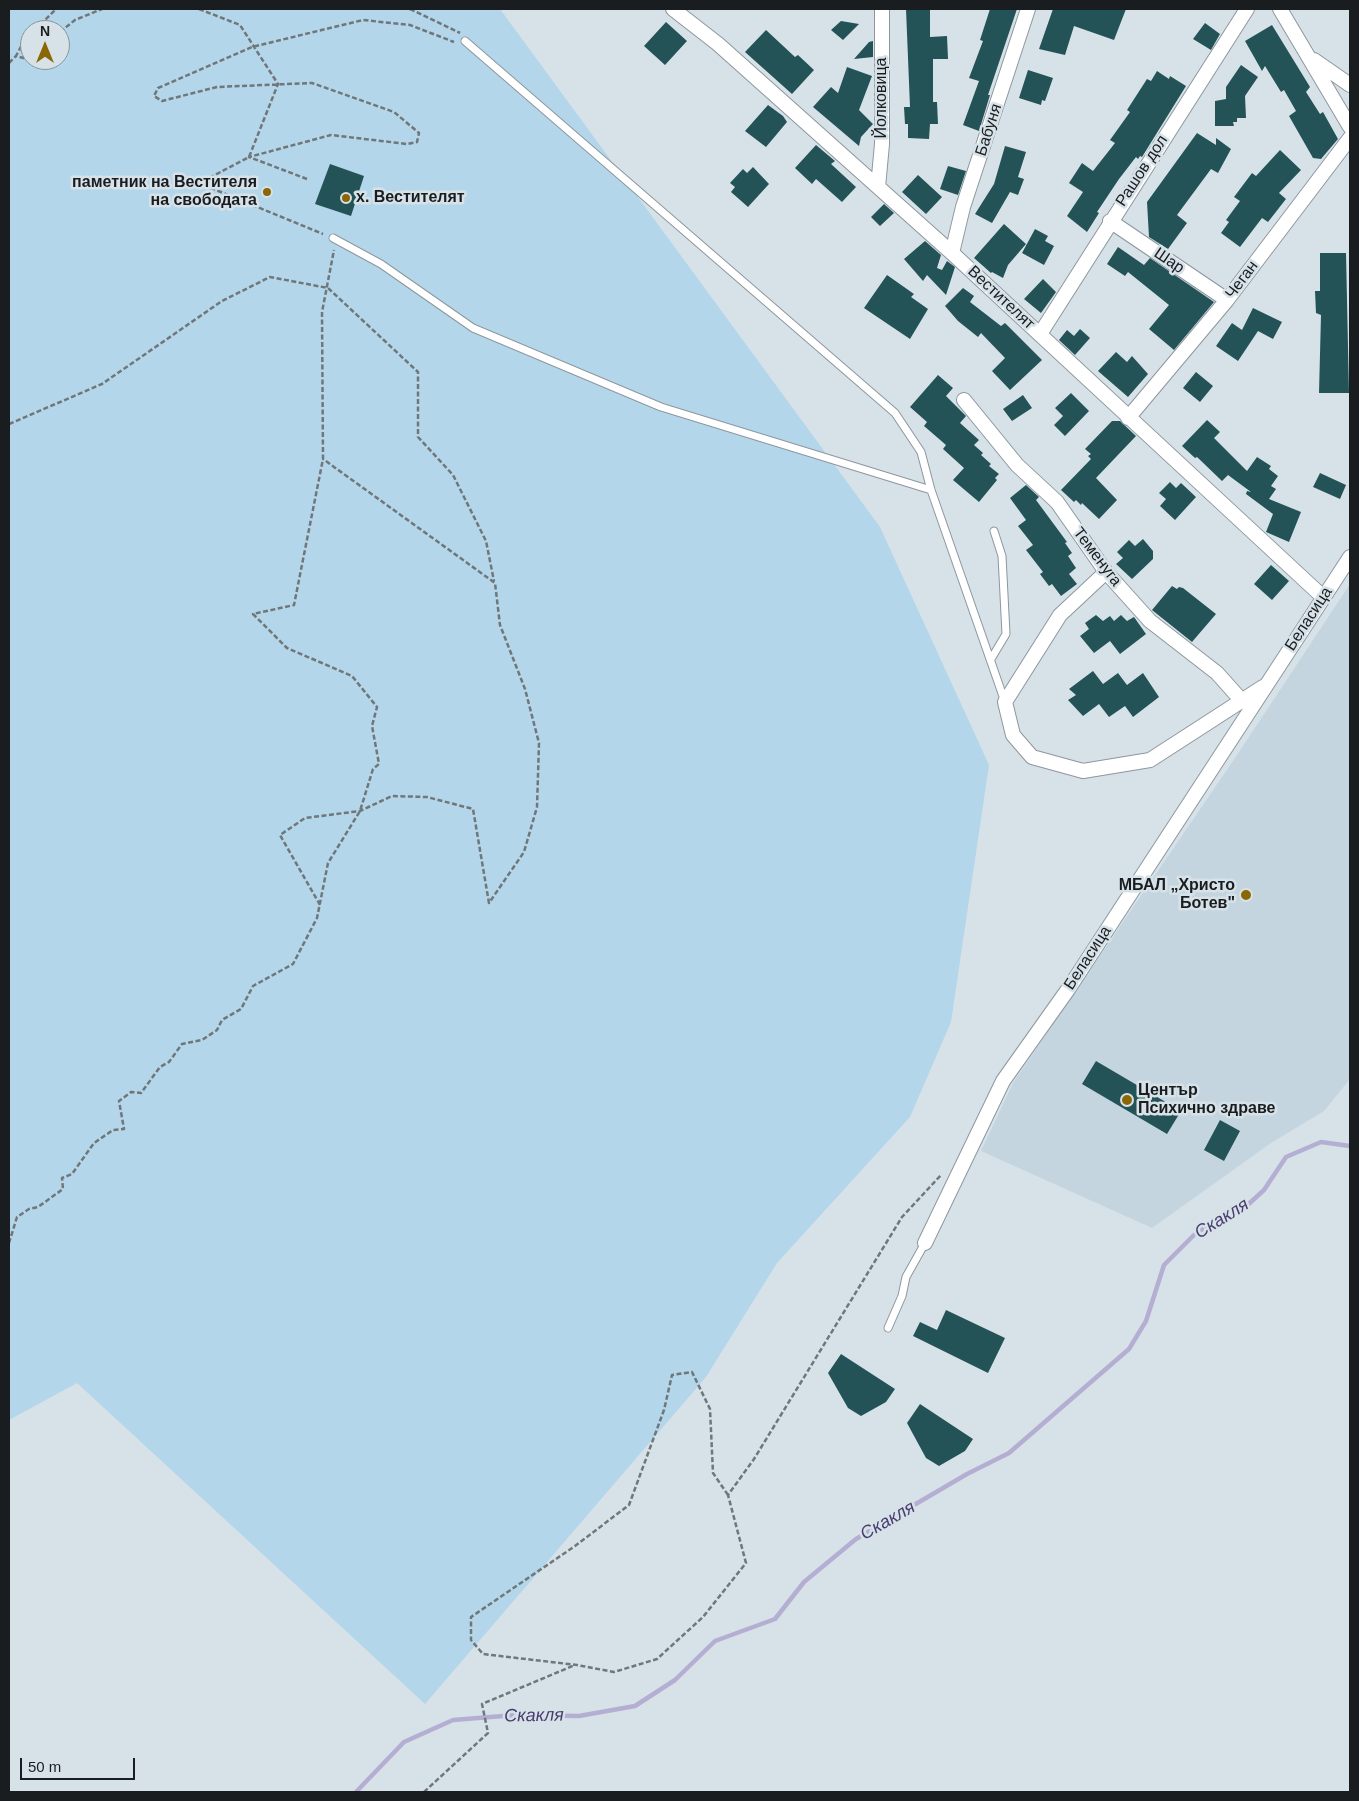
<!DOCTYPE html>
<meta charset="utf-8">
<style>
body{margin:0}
#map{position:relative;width:1359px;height:1801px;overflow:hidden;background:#d7e2e8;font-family:Helvetica,sans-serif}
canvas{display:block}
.frame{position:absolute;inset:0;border:10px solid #191d1f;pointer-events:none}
.north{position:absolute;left:20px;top:20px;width:50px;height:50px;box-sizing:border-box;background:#d7e2e8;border:1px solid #8b9398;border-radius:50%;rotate:0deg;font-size:14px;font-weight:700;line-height:20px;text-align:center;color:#191d1f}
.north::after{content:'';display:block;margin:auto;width:18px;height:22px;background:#8a6705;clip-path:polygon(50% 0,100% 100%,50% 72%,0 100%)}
.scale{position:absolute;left:20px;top:1758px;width:115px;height:22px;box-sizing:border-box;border:2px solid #191d1f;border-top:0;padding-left:6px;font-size:15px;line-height:18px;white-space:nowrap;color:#191d1f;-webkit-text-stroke:4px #d7e2e8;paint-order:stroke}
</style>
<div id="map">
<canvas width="1359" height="1801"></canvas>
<div class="frame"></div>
<div class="north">N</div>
<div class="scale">50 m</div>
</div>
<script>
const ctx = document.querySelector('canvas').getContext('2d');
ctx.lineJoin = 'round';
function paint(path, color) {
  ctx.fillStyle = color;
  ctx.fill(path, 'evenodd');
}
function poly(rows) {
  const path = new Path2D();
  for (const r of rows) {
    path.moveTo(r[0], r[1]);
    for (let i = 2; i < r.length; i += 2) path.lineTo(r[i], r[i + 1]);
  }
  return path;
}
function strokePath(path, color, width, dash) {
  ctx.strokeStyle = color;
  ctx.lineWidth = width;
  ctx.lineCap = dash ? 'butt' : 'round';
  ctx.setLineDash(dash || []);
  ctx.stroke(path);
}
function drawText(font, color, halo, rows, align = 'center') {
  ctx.font = font + ' Helvetica,sans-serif';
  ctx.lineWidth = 5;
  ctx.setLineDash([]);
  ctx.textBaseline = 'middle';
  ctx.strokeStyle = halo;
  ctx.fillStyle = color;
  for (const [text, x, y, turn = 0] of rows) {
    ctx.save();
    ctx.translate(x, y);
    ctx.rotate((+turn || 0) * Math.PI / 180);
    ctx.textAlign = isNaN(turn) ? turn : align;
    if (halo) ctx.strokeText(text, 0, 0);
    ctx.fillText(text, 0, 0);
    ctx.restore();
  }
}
paint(poly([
 [1350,584,1350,1079,1324,1111,1271,1143,1152,1228,981,1151,1013,1083,1235,758]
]), '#c4d5e0');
paint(poly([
 [9,9,500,9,880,527,989,765,951,1022,910,1117,777,1263,706,1377,425,1704,77,1383,9,1420],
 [30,30,60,30,60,60,30,60]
]), '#b4d6ea');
strokePath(poly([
 [356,1792,404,1742,453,1720,516,1715,579,1716,635,1706,675,1680,715,1641,775,1619,804,1582,856,1539,967,1474,1009,1453,1129,1349,1146,1321,1164,1265,1194,1235,1219,1218,1240,1212,1264,1190,1286,1157,1321,1142,1350,1146]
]), '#b5aed3', 4.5);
paint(poly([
 [906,9,930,9,930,37,947,36,948,59,933,59,933,102,937,102,938,124,930,124,929,139,908,138,908,124,905,124,904,107,910,107],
 [990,9,1017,9,988,95,990,95,979,131,963,125,979,81,969,78,983,41,980,40],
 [1053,9,1126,9,1114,40,1074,26,1065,55,1039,49],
 [841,21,859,24,843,40,831,30],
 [666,22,687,41,665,65,644,46],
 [1205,23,1220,34,1211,50,1193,39],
 [1272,25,1310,87,1306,92,1320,114,1323,112,1338,139,1321,159,1313,158,1289,116,1296,111,1284,90,1281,92,1265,66,1262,71,1245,41],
 [766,30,795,57,798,55,814,70,792,94,745,52],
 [873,41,873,57,854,59,869,42],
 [1241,65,1258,77,1245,96,1246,118,1237,118,1237,122,1233,122,1234,126,1215,126,1215,101,1226,99,1226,87],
 [847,67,872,76,859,110,873,124,861,137,859,146,813,107,831,87,838,93],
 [1028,70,1053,78,1045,101,1042,100,1041,105,1019,98],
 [1157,71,1169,79,1170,76,1186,86,1142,157,1140,156,1138,159,1136,157,1119,179,1097,212,1099,213,1087,232,1067,216,1083,192,1069,183,1082,163,1093,171,1115,143,1110,140,1130,112,1127,110,1147,79,1151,81],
 [768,105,783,116,787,122,766,147,745,131],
 [1197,133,1216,145,1216,138,1231,149,1218,173,1211,169,1177,215,1187,223,1168,249,1149,237,1147,202],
 [816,145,835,161,831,164,856,187,842,202,816,179,812,184,795,168],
 [1005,146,1026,152,1018,177,1024,179,1018,195,1010,192,992,223,975,214,994,184],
 [1280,150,1301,170,1279,193,1286,199,1268,222,1262,218,1240,247,1221,233,1229,222,1226,220,1240,201,1234,197,1252,173,1256,176],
 [330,164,364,176,351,216,315,204],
 [948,166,966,171,958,195,940,189],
 [753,167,769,184,748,207,731,192,735,187,730,183,743,169,747,173],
 [918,175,942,197,926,214,902,192],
 [884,204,894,213,880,226,871,217],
 [1004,224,1026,244,1008,265,1003,278,992,272,991,273,974,258],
 [1035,229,1048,236,1045,241,1054,246,1044,265,1022,253],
 [925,241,941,255,937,268,942,270,947,261,955,267,946,295,927,275,923,281,904,259],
 [1118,247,1144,265,1150,258,1214,302,1174,350,1149,329,1169,305,1128,272,1125,276,1107,264],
 [1320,253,1346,253,1349,393,1319,393,1321,315,1316,313,1315,291,1320,291],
 [887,275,914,294,911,297,928,309,910,339,864,308],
 [1043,279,1056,292,1041,313,1024,299],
 [963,288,974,296,970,302,1001,326,1005,323,1042,360,1010,390,992,371,1005,358,981,333,978,337,958,321,945,306],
 [1253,308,1282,322,1273,339,1258,331,1238,361,1216,346,1232,323,1242,330],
 [1080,329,1090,338,1075,355,1059,340,1067,330,1074,336],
 [1116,352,1127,362,1132,356,1148,374,1128,397,1098,371],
 [1196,372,1213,386,1200,402,1183,388],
 [938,375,953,388,946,396,966,416,960,423,979,440,974,445,983,453,981,455,991,464,989,466,999,474,995,478,997,480,979,502,953,480,964,468,943,449,946,445,924,426,927,422,910,407],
 [1071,393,1089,411,1065,436,1054,425,1063,416,1055,408],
 [1023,395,1032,408,1012,421,1003,409],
 [1207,420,1220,432,1214,438,1247,471,1257,457,1271,466,1269,469,1278,476,1271,486,1276,489,1269,499,1301,512,1289,542,1266,532,1273,514,1246,494,1247,491,1251,492,1228,475,1222,481,1197,457,1195,458,1182,446],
 [1112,421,1120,421,1136,436,1096,478,1117,500,1099,519,1082,503,1081,505,1076,500,1074,502,1061,490,1091,459,1088,456,1091,454,1085,449],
 [1320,473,1346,485,1340,499,1313,487],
 [1170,482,1176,488,1181,483,1196,497,1175,520,1160,506,1166,499,1159,493],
 [1026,485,1039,497,1036,500,1067,542,1065,543,1072,553,1068,556,1076,568,1069,574,1077,584,1061,596,1052,584,1049,586,1040,574,1043,572,1026,550,1033,545,1018,526,1026,520,1010,498],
 [1143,539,1153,551,1153,559,1132,579,1116,564,1123,558,1117,552,1129,540,1135,546],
 [1271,565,1289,581,1272,600,1254,584],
 [1172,586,1177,589,1179,587,1183,588,1216,614,1192,642,1152,610],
 [1096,615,1103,621,1110,616,1114,621,1121,615,1127,621,1134,617,1146,634,1120,654,1110,641,1094,653,1080,636,1089,629,1085,623],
 [1093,671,1103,684,1118,673,1127,685,1143,673,1159,697,1133,717,1125,706,1109,717,1099,704,1083,716,1068,700,1076,695,1069,689],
 [1096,1061,1181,1111,1167,1134,1082,1084],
 [1220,1120,1240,1131,1224,1161,1204,1150],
 [946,1310,1005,1338,988,1373,913,1336,920,1322,937,1330],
 [841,1354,895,1389,886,1402,861,1416,848,1408,828,1373],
 [920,1404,973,1439,965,1451,939,1466,926,1458,907,1423]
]), '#235357');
const lane = poly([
 [465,41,895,413,921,452,931,490,1005,702],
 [333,238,381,264,473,328,661,407,931,490],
 [991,659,1006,634,1002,556,994,531],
 [888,1328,902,1296,906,1277,925,1243]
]);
const street = poly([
 [673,9,718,44,952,253,1323,597],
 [1280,9,1350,127],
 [1314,60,1350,85],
 [878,187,882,144,882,9],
 [1110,221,1227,300],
 [952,253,963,207,1028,9],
 [1040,334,1247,9],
 [964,400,1017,465,1057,502,1106,572,1150,621,1217,673,1242,701],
 [1128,418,1227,300,1350,138],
 [1106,572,1060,615,1005,702,1013,735,1032,757,1083,771,1150,760,1263,687],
 [925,1243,1003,1081,1069,988,1350,557]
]);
strokePath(lane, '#8d979d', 9);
strokePath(street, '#8d979d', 16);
strokePath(poly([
 [199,9,240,25,278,84,249,157,209,178,211,188,323,234],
 [410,9,460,33],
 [35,30,56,9],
 [60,32,75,20,102,9],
 [30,34,24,41,16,56,27,59,30,57],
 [9,63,16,56],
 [307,179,249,157,331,135,407,144,417,142,419,133,394,112,312,83,217,87,162,101,154,96,158,88,252,47,363,20,410,25,454,42],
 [9,424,102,384,222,301,270,277,328,288,418,372,418,437,453,475,486,541,494,581],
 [320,905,280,835,305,818,360,811,392,796,427,797,473,809,489,903,524,852,537,807,539,743,525,689,500,625,495,583,323,459],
 [9,1243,17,1217,29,1209,38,1207,63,1189,62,1178,72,1174,94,1143,113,1130,124,1129,119,1101,131,1092,141,1093,160,1067,169,1062,182,1044,202,1040,217,1030,222,1020,241,1009,253,986,293,964,317,918,328,863,360,811,373,769,379,764,372,726,377,707,352,676,287,648,253,614,294,605,323,459,322,312,334,250],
 [728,1495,713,1473,710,1409,692,1372,672,1375,664,1410,629,1505,575,1546,471,1617,471,1640,483,1654,577,1665,614,1672,657,1659,703,1617,746,1563,728,1495,754,1459,902,1217,941,1175],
 [424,1792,488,1733,482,1704,575,1665]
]), '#6f777a', 2.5, [5, 2.5]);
strokePath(lane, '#fff', 7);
strokePath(street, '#fff', 14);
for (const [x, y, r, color] of [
 [267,192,5,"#8a6705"],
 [346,198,5,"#8a6705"],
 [1246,895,6,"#8a6705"],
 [1127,1100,6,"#8a6705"]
]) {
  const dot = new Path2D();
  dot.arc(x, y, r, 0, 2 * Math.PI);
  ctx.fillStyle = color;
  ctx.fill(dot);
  strokePath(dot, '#d7e2e8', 2);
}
drawText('16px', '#191d1f', '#d7e2e8', [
 ["Йолковица",882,98,-90],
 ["Бабуня",989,130,-72],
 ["Рашов дол",1142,171,-57],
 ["Шар",1169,261,34],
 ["Чеган",1242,280,-53],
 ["Вестителят",1001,298,43],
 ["Теменуга",1097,557,53],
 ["Беласица",1309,619,-57],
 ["Беласица",1088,958,-57]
]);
drawText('bold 16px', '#191d1f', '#d7e2e8', [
 ["паметник на Вестителя",257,183],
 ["на свободата",257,201],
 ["х. Вестителят",356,198,"left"],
 ["МБАЛ „Христо",1235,886],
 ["Ботев\"",1235,904],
 ["Център",1138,1091,"left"],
 ["Психично здраве",1138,1109,"left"]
], 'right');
drawText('italic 18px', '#493d6f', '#d7e2e8', [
 ["Скакля",1222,1219,-32],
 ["Скакля",888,1521,-30],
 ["Скакля",534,1716,-1]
]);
</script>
